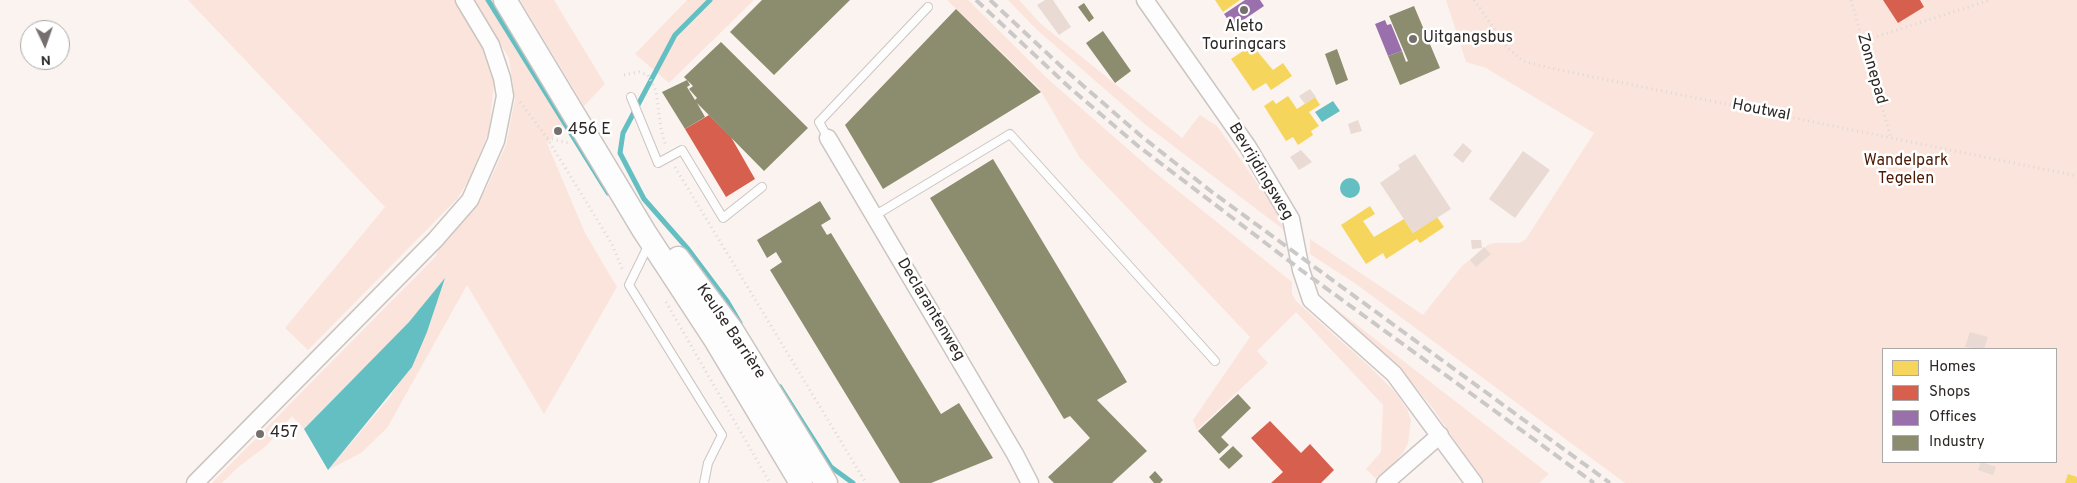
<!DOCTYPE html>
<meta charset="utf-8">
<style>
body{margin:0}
#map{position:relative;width:2077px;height:483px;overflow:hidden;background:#fbf3f0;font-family:Overpass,sans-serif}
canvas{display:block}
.legend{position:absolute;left:1882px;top:348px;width:175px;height:115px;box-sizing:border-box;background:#fff;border:1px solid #aba9a8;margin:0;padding:6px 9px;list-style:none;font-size:15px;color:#2d2826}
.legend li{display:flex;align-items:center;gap:10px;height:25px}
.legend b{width:25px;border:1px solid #aba9a8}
.north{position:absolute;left:20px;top:20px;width:50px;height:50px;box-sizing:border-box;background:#fff;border:1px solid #aba9a8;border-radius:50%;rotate:177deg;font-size:14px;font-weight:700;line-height:20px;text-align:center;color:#2d2826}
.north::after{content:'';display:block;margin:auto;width:18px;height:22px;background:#756f6d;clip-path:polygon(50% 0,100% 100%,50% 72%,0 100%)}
</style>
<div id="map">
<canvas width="2077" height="483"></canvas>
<ul class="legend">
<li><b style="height:14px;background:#f6d55c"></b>Homes</li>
<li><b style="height:14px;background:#d6604d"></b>Shops</li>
<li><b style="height:14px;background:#9970ab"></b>Offices</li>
<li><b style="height:14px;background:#8c8c6e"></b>Industry</li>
</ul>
<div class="north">N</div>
</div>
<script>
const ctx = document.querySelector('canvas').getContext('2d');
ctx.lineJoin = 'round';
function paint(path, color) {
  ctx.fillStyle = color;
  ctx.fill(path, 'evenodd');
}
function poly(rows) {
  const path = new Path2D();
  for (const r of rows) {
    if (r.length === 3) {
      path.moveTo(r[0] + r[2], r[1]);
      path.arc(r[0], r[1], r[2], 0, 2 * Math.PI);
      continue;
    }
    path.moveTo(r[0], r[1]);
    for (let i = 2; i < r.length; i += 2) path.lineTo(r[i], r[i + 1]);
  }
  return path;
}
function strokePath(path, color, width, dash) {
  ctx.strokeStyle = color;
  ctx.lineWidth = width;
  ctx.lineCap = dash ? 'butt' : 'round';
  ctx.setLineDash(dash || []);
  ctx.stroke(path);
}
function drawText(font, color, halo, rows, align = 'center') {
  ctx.font = font + ' Overpass,sans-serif';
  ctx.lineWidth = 5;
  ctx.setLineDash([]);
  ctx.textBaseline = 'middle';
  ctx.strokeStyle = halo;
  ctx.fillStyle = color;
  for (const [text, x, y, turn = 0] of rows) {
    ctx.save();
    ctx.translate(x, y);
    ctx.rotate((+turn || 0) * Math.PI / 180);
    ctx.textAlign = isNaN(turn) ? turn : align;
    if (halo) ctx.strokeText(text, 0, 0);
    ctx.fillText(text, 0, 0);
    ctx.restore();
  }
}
paint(poly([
 [188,0,455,0,481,42,494,83,489,131,469,180,457,199,308,350,285,328,385,207],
 [474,0,494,0,568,123,547,143,585,233,617,287,544,414,467,285,387,428,361,453,328,470,390,397,427,332,444,280,409,322,304,429,292,416,266,446,236,469,222,483,212,483,436,256,443,238,486,189,506,145,515,99,509,58],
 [520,0,554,0,605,84,584,106],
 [687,0,754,0,669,83,635,54],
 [947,0,968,0,1049,80,1153,171,1292,282,1292,294,1296,301,1369,366,1394,391,1407,409,1411,420,1408,443,1403,453,1391,466,1375,478,1366,469,1381,452,1383,405,1296,312,1257,351,1268,363,1197,430,1193,420,1250,337,1080,158,1039,88],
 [1008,0,1019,0,1041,24,1182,138,1200,115,1217,126,1274,207,1284,230,1147,126,1036,29],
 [1446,0,2077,0,2077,483,1625,483,1356,284,1310,254,1310,239,1423,315,1462,266,1488,245,1494,243,1520,243,1526,239,1594,133,1486,68,1466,62],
 [1883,349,2056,349,2056,462,1883,462],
 [1317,294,1549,474,1539,483,1484,483,1431,406,1413,384,1321,302]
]), '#fbe4db');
paint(poly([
 [1333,101,1340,111,1322,122,1315,112],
 [1350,188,10],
 [445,278,427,332,412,367,328,470,304,429,409,322]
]), '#64bfc2');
paint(poly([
 [1215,0,1240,0,1223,12],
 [1252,45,1273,70,1283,63,1292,76,1271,90,1266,83,1253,91,1231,59],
 [1288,96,1297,109,1315,97,1320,105,1309,112,1319,126,1311,131,1313,135,1298,145,1293,137,1286,141,1264,106,1273,100,1276,104],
 [1370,206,1375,214,1363,221,1374,237,1404,219,1413,233,1437,217,1444,227,1420,243,1417,239,1386,259,1383,253,1366,264,1341,225],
 [2068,474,2077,477,2077,483,2065,483]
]), '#f6d55c');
paint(poly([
 [1883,0,1920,0,1924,7,1898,23],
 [709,115,731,137,755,179,726,197,685,129],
 [1270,421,1301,453,1310,444,1334,470,1321,483,1271,483,1283,472,1251,438]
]), '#d6604d');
paint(poly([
 [1245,0,1260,0,1264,6,1233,27,1224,14],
 [1385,20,1387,25,1391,24,1402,51,1388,56,1375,24]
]), '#9970ab');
paint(poly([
 [762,0,850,0,774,75,730,32],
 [1084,3,1094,18,1089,22,1078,7],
 [1414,6,1440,68,1400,85,1388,56,1402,51,1406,62,1408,61,1389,16],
 [956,9,1041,92,883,189,845,125],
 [1103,31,1131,71,1115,83,1086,43],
 [721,42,808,128,764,171,697,103,705,117,685,129,662,92,687,80,690,85,687,87,695,100,697,98,689,89,693,86,684,77],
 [1337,49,1348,80,1336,85,1325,54],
 [993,159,1127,382,1097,400,1147,451,1112,483,1054,483,1048,477,1090,438,1070,416,1064,419,930,198],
 [820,201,831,219,821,225,827,235,831,233,941,414,959,403,993,458,931,483,900,483,770,270,782,262,776,252,767,258,757,240],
 [1238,394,1251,408,1221,437,1229,445,1219,454,1198,431],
 [1233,446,1243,456,1229,469,1219,459],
 [1155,471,1163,480,1160,483,1154,483,1149,477]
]), '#8c8c6e');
strokePath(poly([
 [488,0,608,193],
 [710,0,675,35,623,133,620,153,644,199,688,249,727,301,740,323],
 [780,387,831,467,853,483]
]), '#64bfc2', 5);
paint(poly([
 [1045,0,1053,0,1071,27,1059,35,1037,5],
 [1310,89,1316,97,1305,104,1299,96],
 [1358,120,1362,131,1351,134,1348,124],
 [1463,143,1472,151,1463,163,1453,155],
 [1301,150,1312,162,1299,170,1290,157],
 [1523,151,1550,170,1515,218,1489,199],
 [1415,154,1451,209,1413,233,1380,183,1400,169,1398,165],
 [1471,240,1481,240,1482,248,1472,249],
 [1484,247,1491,254,1476,267,1470,260],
 [1970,332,1988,337,1984,349,1965,347],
 [1981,462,1996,467,1993,475,1978,470]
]), '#eadad4');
const lane = poly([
 [631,97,658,163,682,150,723,218,762,187],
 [828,138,819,122,928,7],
 [874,216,1010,134,1215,361],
 [649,244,629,285,722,435,708,463,704,483]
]);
const street = poly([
 [1145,0,1248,147,1291,219,1301,270,1311,300,1394,374,1474,483],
 [828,138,1015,454,1030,483],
 [195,483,435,240,470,200,496,141,505,96,502,78,491,45,464,0],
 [1385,483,1440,435]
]);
const secondary = poly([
 [505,0,644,231,716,341,801,483],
 [678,258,732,330,826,483]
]);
strokePath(lane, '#cbc5c2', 10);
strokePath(street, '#cbc5c2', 19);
strokePath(secondary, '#cbc5c2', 25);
strokePath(poly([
 [1474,0,1507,47,1523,61,1550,68,2077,176],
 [1851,0,1891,138],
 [1863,41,1990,0],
 [624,75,639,72,648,75,656,91,661,129,666,147],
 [520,102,547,138,612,244,623,271],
 [547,138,568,143,569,146],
 [675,167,866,483],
 [666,302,770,483]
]), '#dbd9d8', 3, [1, 4]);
strokePath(lane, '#fefdfd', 8);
strokePath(street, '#fefdfd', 16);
strokePath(secondary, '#fefdfd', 22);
strokePath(poly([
 [976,0,1070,88,1138,146,1301,270,1594,483],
 [990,0,1064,69,1141,136,1212,192,1610,483]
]), '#cbc9c8', 4, [10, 5]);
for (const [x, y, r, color] of [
 [1244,10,5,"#756f6d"],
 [1413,39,5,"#756f6d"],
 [558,131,5,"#756f6d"],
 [260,434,5,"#756f6d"]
]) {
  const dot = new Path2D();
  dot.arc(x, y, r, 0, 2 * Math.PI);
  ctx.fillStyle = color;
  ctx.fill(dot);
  strokePath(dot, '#fff', 2);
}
drawText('16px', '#2d2826', '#fff', [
 ["Aleto",1244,28,"center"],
 ["Touringcars",1244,46,"center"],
 ["Uitgangsbus",1423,39],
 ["456 E",568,131],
 ["457",270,434]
], 'left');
drawText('16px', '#2d2826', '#fff', [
 ["Zonnepad",1871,69,74],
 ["Houtwal",1761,111,11],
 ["Bevrijdingsweg",1260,172,59],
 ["Declarantenweg",930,310,59],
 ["Keulse Barrière",730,332,56]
]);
drawText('16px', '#4b1904', '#fff', [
 ["Wandelpark",1906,162],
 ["Tegelen",1906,180]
]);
</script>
